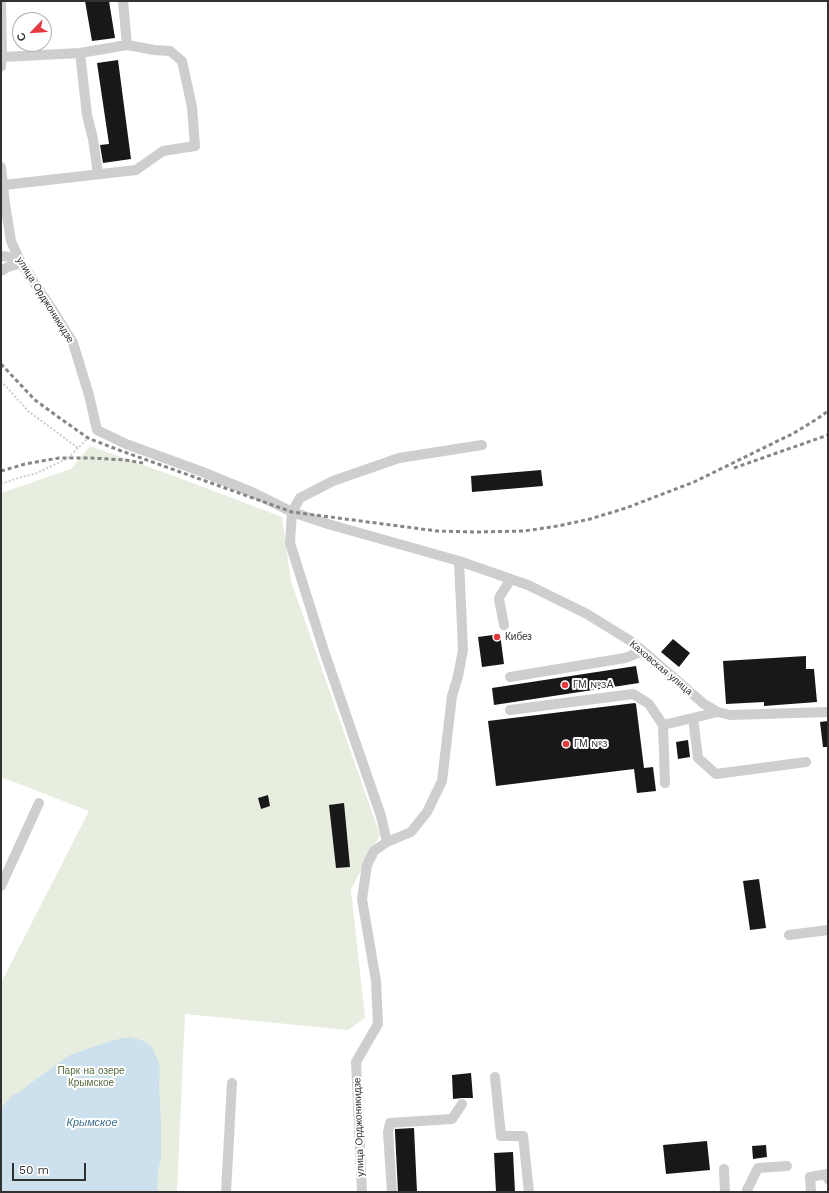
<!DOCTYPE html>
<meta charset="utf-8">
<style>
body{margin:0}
#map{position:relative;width:829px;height:1193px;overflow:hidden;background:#fff;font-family:"Work Sans",sans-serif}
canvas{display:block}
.frame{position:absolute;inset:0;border:2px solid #313131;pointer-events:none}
.north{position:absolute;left:12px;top:12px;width:40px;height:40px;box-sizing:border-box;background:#fff;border:1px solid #adadad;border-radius:50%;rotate:245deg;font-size:11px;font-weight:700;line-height:16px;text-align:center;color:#313131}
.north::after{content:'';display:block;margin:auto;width:14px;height:18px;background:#e33941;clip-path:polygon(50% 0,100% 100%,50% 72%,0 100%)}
.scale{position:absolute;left:12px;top:1163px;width:74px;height:18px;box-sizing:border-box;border:2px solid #313131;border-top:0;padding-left:5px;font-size:12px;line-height:14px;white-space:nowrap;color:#313131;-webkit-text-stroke:3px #fff;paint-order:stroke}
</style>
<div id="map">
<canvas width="829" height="1193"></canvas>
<div class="frame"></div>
<div class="north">С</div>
<div class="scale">50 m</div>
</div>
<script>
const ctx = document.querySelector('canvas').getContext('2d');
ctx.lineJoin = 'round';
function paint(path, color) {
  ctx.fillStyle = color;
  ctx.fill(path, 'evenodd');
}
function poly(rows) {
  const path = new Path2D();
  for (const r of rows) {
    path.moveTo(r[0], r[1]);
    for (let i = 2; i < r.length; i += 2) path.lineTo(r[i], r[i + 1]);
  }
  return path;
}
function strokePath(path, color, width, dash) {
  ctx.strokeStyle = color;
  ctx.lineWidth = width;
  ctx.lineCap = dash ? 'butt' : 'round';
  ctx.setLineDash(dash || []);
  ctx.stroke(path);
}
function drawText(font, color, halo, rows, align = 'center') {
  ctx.font = font + ' "Work Sans",sans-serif';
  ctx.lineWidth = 4;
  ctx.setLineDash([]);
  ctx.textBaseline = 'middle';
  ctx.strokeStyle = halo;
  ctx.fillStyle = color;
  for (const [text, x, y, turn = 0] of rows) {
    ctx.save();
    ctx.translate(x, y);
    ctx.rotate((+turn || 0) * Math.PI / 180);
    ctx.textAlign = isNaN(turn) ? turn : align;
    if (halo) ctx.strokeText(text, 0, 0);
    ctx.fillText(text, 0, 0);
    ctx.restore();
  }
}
paint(poly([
 [90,446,182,479,282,517,291,581,380,835,351,889,365,1018,348,1030,185,1014,177,1192,1,1192,1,983,89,811,1,777,1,493,71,469]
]), '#e7eee0');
paint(poly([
 [130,1037,141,1040,147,1043,152,1047,158,1061,160,1069,159,1083,161,1121,161,1158,158,1172,157,1192,1,1192,1,1108,13,1095,21,1091,36,1079,70,1055,105,1043,119,1039]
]), '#cde0ed');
paint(poly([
 [85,1,109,1,115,38,92,41],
 [118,60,131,159,103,163,100,145,109,144,97,63],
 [541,470,543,486,472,492,471,476],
 [500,634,504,664,482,667,478,637],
 [673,639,690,653,679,667,661,652],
 [806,656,806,669,814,669,817,702,764,706,764,702,726,704,723,661],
 [636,666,639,683,494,705,492,688],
 [635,703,636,704,644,768,653,767,656,791,637,793,634,769,496,786,488,721],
 [828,721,828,747,823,747,820,722],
 [688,740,690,757,678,759,676,742],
 [268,795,270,806,261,809,258,798],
 [344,803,350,867,336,868,329,805],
 [759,879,766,928,750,930,743,881],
 [471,1073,473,1098,462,1098,453,1099,452,1075],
 [414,1128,417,1192,398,1192,395,1132,395,1129],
 [707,1141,710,1170,666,1174,663,1145],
 [766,1145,767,1157,753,1159,752,1146],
 [513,1152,515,1192,496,1192,494,1153]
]), '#181818');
strokePath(poly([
 [1,381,28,411,78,448],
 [1,484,18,478,37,473,68,458,90,436]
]), '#cecece', 2, [2, 2]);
strokePath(poly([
 [80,53,87,115,93,139,98,174],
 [2,57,80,53,127,45,123,1],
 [1,67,2,57,1,1],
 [1,167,5,204,11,241,21,263,52,309,73,343,89,395,97,430,126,444,200,471,254,493,292,512,328,524,459,561,528,585,587,614,629,640,643,651,704,704,718,712,730,715,828,712],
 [4,185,136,170,163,151,195,146,192,107,182,61,170,51,154,50,127,45],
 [1,256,11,257,21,263,8,267,1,271],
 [504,625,499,599,500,596,511,579],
 [510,677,625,658,643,651],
 [510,710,633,694,649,704,663,725,718,712],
 [693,718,698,758,716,774,806,762],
 [663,725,665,783],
 [387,842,411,832,427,812,442,781,452,696,458,676,463,650,459,561],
 [1,886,39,803],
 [789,935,828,930],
 [495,1077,501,1136,523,1136,529,1192],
 [724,1169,725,1192],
 [226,1192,232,1083],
 [362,1192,356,1062,378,1024,376,981,362,899,367,865,374,851,387,842,381,816,325,654,290,543,292,512,300,498,333,481,399,458,482,445],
 [392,1192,388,1132,390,1123,452,1119,462,1104],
 [747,1192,747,1190,758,1168,787,1166],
 [811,1192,810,1177,827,1174,828,1179]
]), '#cecece', 10);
strokePath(poly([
 [1,364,35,400,61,419,88,438,116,449,292,512,437,531,477,532,524,531,558,526,590,519,626,508,694,482,794,433,817,419,828,411],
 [734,468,828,435],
 [1,471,25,464,59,458,91,458,125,460,143,463]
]), '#868686', 3, [4, 3]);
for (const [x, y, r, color] of [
 [497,637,4,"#e33941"],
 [565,685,4,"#e33941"],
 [566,744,4,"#e33941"]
]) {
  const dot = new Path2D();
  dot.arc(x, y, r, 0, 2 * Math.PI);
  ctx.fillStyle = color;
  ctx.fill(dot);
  strokePath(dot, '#fff', 1.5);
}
drawText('10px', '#313131', '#fff', [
 ["улица Орджоникидзе",45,300,58],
 ["Каховская улица",661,668,40],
 ["улица Орджоникидзе",359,1127,-92]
]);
drawText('10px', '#313131', '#fff', [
 ["Кибез",505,637],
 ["ГМ №3А",573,685],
 ["ГМ №3",574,744]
], 'left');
drawText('10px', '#536d3f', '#fff', [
 ["Парк на озере",91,1071],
 ["Крымское",91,1083]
]);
drawText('italic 11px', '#407193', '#fff', [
 ["Крымское",92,1123]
]);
</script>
